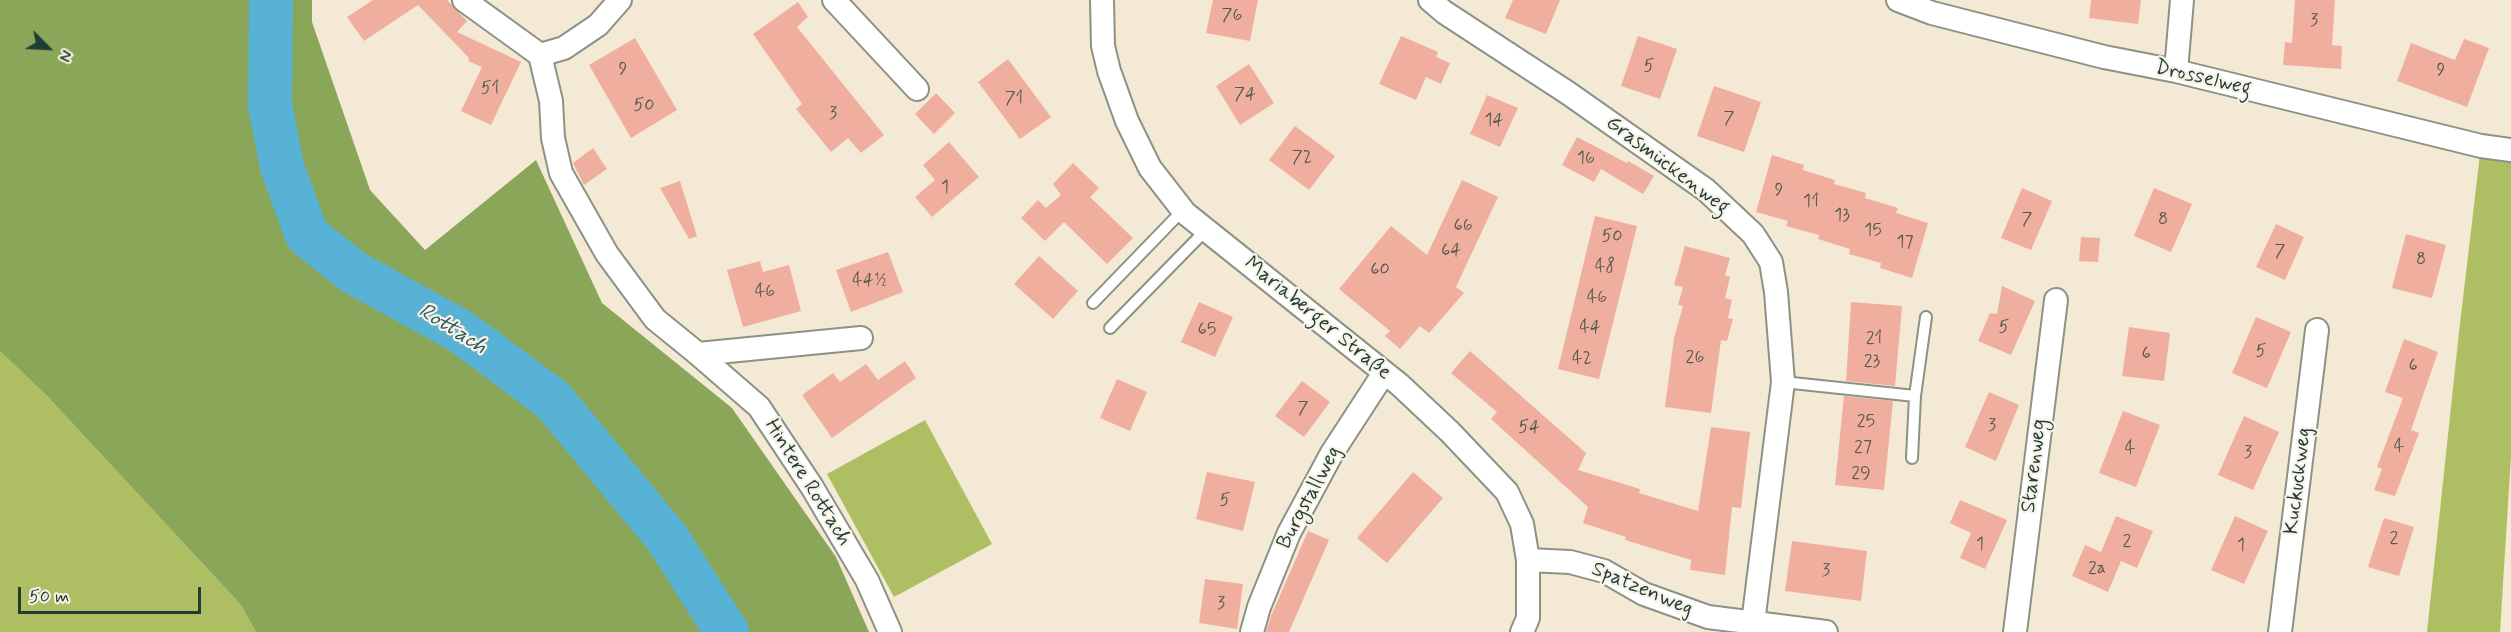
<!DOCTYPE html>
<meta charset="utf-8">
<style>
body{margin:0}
#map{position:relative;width:2511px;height:632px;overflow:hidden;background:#f4e9d4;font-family:Mynerve,sans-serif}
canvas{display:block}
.north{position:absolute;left:18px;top:18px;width:60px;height:60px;-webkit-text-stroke:4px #f7f3e8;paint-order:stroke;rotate:114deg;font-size:16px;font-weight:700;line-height:24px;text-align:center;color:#1f3d34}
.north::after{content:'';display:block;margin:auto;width:21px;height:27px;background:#1f3d34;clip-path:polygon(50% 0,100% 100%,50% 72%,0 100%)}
.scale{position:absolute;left:18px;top:587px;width:183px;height:27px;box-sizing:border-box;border:3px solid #1f3d34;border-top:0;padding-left:8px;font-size:18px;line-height:21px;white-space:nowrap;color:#1f3d34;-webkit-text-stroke:4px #f7f3e8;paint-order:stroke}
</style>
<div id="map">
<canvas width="2511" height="632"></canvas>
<div class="north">N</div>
<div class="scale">50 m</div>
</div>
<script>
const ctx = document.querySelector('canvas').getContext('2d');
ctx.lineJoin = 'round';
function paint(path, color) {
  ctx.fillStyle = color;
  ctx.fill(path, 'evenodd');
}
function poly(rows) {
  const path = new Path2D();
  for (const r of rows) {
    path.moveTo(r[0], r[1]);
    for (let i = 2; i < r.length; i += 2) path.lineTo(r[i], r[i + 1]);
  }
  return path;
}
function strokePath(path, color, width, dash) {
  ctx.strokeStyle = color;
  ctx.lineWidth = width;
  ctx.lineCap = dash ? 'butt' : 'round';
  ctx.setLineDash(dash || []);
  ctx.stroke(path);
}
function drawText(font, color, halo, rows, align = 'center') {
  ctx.font = font + ' Mynerve,sans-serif';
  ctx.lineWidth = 4.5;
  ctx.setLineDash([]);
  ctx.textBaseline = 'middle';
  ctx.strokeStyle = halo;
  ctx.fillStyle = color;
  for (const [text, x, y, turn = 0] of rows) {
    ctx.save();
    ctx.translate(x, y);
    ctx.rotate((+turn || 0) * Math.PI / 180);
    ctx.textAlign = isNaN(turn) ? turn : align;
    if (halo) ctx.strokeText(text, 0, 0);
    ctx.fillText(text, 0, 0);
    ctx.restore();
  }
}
paint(poly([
 [2481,146,2511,150,2511,456,2500,632,2427,632,2459,332],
 [0,351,48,397,241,605,256,632,0,632],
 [925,420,992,544,894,597,827,474]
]), '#aebf63');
paint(poly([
 [0,0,312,0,312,22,370,190,425,250,536,160,602,303,732,408,836,557,869,632,256,632,241,605,48,397,0,351]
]), '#8aa659');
strokePath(poly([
 [271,0,270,105,282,167,307,235,353,272,460,331,553,400,667,538,727,632]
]), '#58b2d6', 44);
paint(poly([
 [373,0,447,0,467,21,457,32,521,62,491,125,461,111,482,67,468,61,469,58,418,5,364,41,347,17],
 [1213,0,1258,0,1250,41,1206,33],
 [1513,0,1560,0,1546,34,1505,18],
 [2091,0,2141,0,2138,24,2089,18],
 [2295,0,2335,0,2332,45,2342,46,2341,69,2283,65,2285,42,2292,43],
 [798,2,808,17,797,27,884,135,861,153,848,138,831,152,796,109,802,104,753,34],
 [1401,36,1438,52,1436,57,1450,63,1441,84,1426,77,1416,100,1379,84],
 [1638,36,1677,49,1660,99,1621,86],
 [635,38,677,110,631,138,589,65],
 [2464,39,2489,48,2467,107,2397,81,2411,43,2455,60],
 [1008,59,1051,117,1020,139,978,82],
 [1249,64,1274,103,1240,125,1216,86],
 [1714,86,1761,102,1744,152,1697,136],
 [936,93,955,113,934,134,915,114],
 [1487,95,1518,108,1500,147,1470,134],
 [1295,126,1335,156,1309,190,1269,160],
 [1577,137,1627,163,1628,161,1654,176,1643,194,1601,169,1594,182,1562,165],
 [949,142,979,177,932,217,915,197,935,180,923,165],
 [593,148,607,169,584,185,573,163],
 [1772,155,1804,165,1803,170,1835,180,1834,184,1866,193,1865,198,1898,208,1896,213,1928,223,1912,278,1880,268,1881,263,1849,254,1850,249,1818,239,1819,235,1786,226,1788,221,1756,212],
 [1073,163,1099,188,1090,197,1133,238,1107,264,1064,222,1045,241,1021,218,1038,200,1046,208,1061,195,1053,184],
 [1462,180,1498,197,1456,287,1464,293,1429,333,1420,326,1400,349,1385,336,1390,331,1339,289,1391,226,1427,255],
 [680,181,697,236,689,239,660,188],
 [2022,188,2052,201,2031,250,2001,238],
 [2154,188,2192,204,2171,252,2134,236],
 [1595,216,1637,226,1599,379,1558,369],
 [2276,224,2304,237,2285,280,2256,267],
 [2406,234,2446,245,2432,298,2392,288],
 [2081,237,2100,238,2098,262,2079,261],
 [1685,246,1730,258,1725,275,1730,277,1725,298,1732,300,1728,318,1733,319,1727,341,1721,340,1711,413,1665,407,1674,338,1683,306,1678,305,1683,287,1674,285],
 [888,252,903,292,851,312,836,270],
 [1039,256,1078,291,1053,319,1014,284],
 [760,261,763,272,789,265,801,311,743,327,727,270],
 [2002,286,2035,301,2011,355,1978,341,1990,313,1997,314],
 [1199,302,1233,317,1215,357,1181,342],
 [1851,302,1902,306,1895,386,1846,381],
 [2256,317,2291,332,2267,388,2232,373],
 [2129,327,2170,333,2164,381,2122,376],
 [2404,339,2438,352,2411,430,2419,433,2395,496,2374,490,2382,469,2377,467,2403,398,2385,392],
 [1470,351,1586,453,1578,470,1640,489,1639,493,1698,511,1711,427,1750,432,1741,508,1732,507,1725,575,1690,570,1691,560,1625,540,1626,537,1583,523,1588,507,1491,419,1497,412,1451,373],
 [905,361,916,378,832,438,802,395,833,373,840,382,866,364,878,380],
 [1117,379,1147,392,1130,431,1100,418],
 [1302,381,1330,402,1304,437,1275,416],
 [1989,392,2019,405,1996,461,1965,447],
 [1844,396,1893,401,1884,490,1835,485],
 [2123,411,2160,425,2136,487,2099,473],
 [2244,416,2279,432,2253,490,2218,475],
 [1207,472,1255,482,1243,531,1196,519],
 [1413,472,1443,498,1387,563,1357,538],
 [1960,500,2007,520,1985,569,1960,558,1971,533,1950,523],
 [2116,516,2153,531,2137,568,2121,561,2108,592,2072,576,2085,545,2101,552],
 [2235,516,2268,531,2244,584,2211,570],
 [2384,518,2414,527,2399,576,2368,567],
 [1308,531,1329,540,1289,632,1266,632,1271,616],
 [1792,541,1867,551,1861,601,1785,591],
 [1205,579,1243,584,1237,629,1199,623]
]), '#f0af9e');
const service = poly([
 [1093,303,1183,210],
 [1110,328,1206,230],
 [1783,382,1915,396],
 [1912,458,1915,396,1926,317]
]);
const minor = poly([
 [464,0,540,55,551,101,553,138,561,173,607,254,655,319,698,354,861,338],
 [834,0,917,89],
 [1102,0,1103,46,1109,71,1127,121,1150,168,1185,213,1400,385,1450,432,1507,492,1522,524,1528,560,1528,618,1522,632],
 [1430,0,1444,12,1568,93,1706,190,1753,234,1771,262,1776,292,1783,382,1753,623],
 [1898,0,1932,13,2104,57,2176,71,2481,146,2511,150],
 [540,55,564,48,598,25,620,0],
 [2176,71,2182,0],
 [698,354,759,407,812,487,867,580,890,632],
 [1528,560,1570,562,1604,571,1644,594,1708,617,1826,632],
 [1252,632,1259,607,1289,533,1332,453,1384,373],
 [2015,632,2056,300],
 [2280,632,2317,330]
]);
strokePath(service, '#8a9384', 14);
strokePath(minor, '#8a9384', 26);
strokePath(service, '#fff', 10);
strokePath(minor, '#fff', 22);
drawText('18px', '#535a4e', null, [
 ["76",1232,16],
 ["3",2314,21],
 ["5",1649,67],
 ["9",623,70],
 ["9",2441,71],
 ["51",490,89],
 ["74",1245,95],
 ["71",1014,99],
 ["50",644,106],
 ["3",833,114],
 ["7",1729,119],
 ["14",1494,121],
 ["72",1302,158],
 ["16",1586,159],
 ["1",945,188],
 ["9",1779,191],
 ["11",1811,202],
 ["13",1842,216],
 ["7",2027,220],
 ["8",2163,220],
 ["66",1463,226],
 ["15",1873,231],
 ["50",1612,237],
 ["17",1905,243],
 ["64",1451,251],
 ["7",2280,252],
 ["8",2421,260],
 ["48",1605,267],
 ["60",1380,270],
 ["44½",870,281],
 ["46",765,292],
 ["46",1597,298],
 ["44",1590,328],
 ["5",2004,328],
 ["65",1207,330],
 ["21",1874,339],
 ["5",2261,352],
 ["6",2146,354],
 ["26",1695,358],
 ["42",1582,359],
 ["23",1872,362],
 ["6",2413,366],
 ["7",1303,409],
 ["25",1866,422],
 ["3",1992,426],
 ["54",1529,428],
 ["4",2399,447],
 ["27",1863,448],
 ["4",2130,449],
 ["3",2248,453],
 ["29",1861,474],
 ["5",1225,501],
 ["2",2394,539],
 ["2",2127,542],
 ["1",1980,545],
 ["1",2241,546],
 ["2a",2097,569],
 ["3",1826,571],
 ["3",1221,604]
]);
drawText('21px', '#1f3d34', '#f7f3e8', [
 ["Drosselweg",2203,79,13],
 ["Grasmückenweg",1667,166,37],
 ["Mariaberger Straße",1317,319,39],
 ["Starenweg",2035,466,-83],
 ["Kuckuckweg",2299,481,-83],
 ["Hintere Rottach",807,483,58],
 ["Burgstallweg",1310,498,-62],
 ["Spatzenweg",1642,590,23]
]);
drawText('italic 22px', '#2d5a5c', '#f7f3e8', [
 ["Rottach",452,330,32]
]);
</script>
